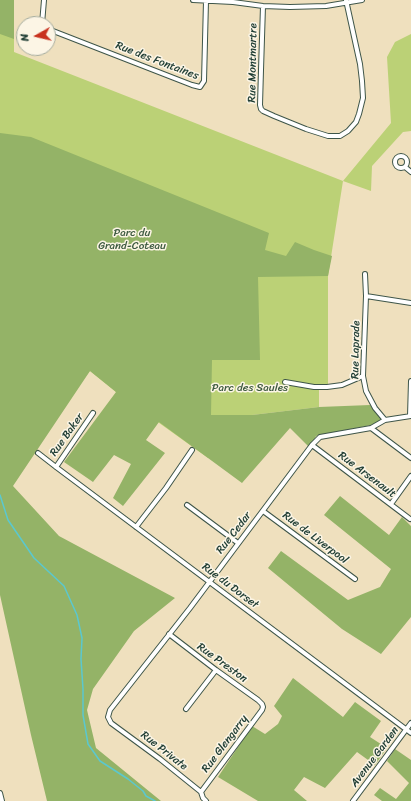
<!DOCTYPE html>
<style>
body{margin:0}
#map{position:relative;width:411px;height:801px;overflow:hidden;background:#efe0be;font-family:Sriracha,sans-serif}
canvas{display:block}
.north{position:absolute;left:16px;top:16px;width:40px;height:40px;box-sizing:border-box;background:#fcf5e5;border:1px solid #a4ab9e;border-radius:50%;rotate:262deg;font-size:11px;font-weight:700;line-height:16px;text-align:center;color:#1f3d34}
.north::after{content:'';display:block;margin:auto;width:14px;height:18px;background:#c8321e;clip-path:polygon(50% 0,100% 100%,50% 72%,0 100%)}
</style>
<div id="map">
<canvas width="411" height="801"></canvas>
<div class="north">N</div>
</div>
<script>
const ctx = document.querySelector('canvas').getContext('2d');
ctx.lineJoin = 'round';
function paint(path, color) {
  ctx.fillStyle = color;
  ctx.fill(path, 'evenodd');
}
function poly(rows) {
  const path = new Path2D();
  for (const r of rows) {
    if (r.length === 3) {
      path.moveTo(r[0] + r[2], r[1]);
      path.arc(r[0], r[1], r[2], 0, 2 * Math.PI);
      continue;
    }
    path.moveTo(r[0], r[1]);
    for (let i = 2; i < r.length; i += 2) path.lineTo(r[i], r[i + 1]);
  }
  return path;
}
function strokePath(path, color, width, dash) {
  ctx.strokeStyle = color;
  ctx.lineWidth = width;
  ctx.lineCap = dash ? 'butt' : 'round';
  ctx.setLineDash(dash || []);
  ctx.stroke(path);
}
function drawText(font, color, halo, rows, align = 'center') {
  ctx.font = font + ' Sriracha,sans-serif';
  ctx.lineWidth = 3;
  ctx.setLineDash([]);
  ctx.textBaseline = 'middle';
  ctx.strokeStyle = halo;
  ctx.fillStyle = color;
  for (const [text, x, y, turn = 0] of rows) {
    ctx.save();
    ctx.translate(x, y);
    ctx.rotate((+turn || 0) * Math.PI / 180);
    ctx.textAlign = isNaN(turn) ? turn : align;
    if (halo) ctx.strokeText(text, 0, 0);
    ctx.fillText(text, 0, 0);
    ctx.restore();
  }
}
paint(poly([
 [0,0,14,0,14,52,343,181,391,123,387,57,395,42,411,34,411,131,403,132,372,166,371,191,343,181,328,276,328,386,319,389,319,407,252,415,211,415,208,458,116,392,90,371,0,478]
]), '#bbd176');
paint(poly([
 [0,0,14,0,14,39,0,34],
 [0,133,31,137,269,233,265,250,286,256,295,242,314,250,332,256,328,276,258,277,260,360,212,360,211,415,252,415,319,407,370,405,383,421,371,425,316,436,310,448,290,428,242,483,159,422,146,440,165,453,123,506,113,498,131,464,114,455,93,482,64,462,116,392,90,371,13,486,59,536,175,598,134,631,93,689,87,710,96,748,161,801,47,801,31,735,0,595],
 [340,496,389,535,402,517,411,526,411,617,381,654,342,629,268,568,281,551,348,600,380,587,391,569,324,515],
 [293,678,343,717,355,702,381,721,370,737,387,748,375,765,357,752,325,788,304,777,294,790,307,801,258,801,218,777,252,726,265,734,278,724,282,716,274,706],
 [395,749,411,760,411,801,382,801,374,795,380,788,396,799,409,783,387,761]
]), '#94b367');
strokePath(poly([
 [0,495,8,520,34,558,64,586,77,615,82,638,81,659,83,689,83,715,88,744,100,761,128,779,143,791,146,796,155,801]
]), '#5bc8cf', 1.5);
const street = poly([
 [193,0,233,2,263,6,290,7,326,6,362,0],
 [263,6,261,70,260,105,261,109,263,111,274,116,306,129,328,136,340,136,348,131,356,122,359,114,363,98,362,81,360,64,346,0],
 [42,24,44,0],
 [48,29,192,85,200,87,204,81,206,1],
 [401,162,6],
 [405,167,411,172],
 [365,274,366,296,363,376,366,391,375,408,385,420],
 [366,296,411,303],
 [285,382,314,387,327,387,342,385,363,376],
 [410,416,411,381],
 [371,428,411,458],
 [312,445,410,519],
 [38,453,56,467,411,733],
 [56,467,93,413],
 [391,504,411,476],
 [187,505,238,543],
 [263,511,355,579],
 [136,527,166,488,192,450],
 [169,634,216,670,258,700,262,704,263,707,262,710,201,792],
 [186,709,216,670],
 [0,793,2,801],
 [206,801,203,798,201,792,160,759,111,723,108,717,110,710,190,608,312,445,320,437,371,428,385,420,411,416],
 [353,801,411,723]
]);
strokePath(street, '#3e5549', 6);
strokePath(street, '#fff', 4);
drawText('11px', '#1f3d34', '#fcf5e5', [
 ["Rue des Fontaines",157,61,21],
 ["Rue Montmartre",253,63,-89],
 ["Rue Laprade",356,350,-89],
 ["Rue Baker",67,435,-55],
 ["Rue Arsenault",367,475,37],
 ["Rue Cedar",234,533,-52],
 ["Rue de Liverpool",315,538,37],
 ["Rue du Dorset",230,586,37],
 ["Rue Preston",222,663,36],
 ["Rue Glengarry",225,744,-53],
 ["Rue Private",164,751,38],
 ["Avenue Garden",375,757,-53]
]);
drawText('11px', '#3e5b41', '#fcf5e5', [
 ["Parc du",132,233],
 ["Grand-Coteau",132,246],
 ["Parc des Saules",250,388]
]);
</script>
